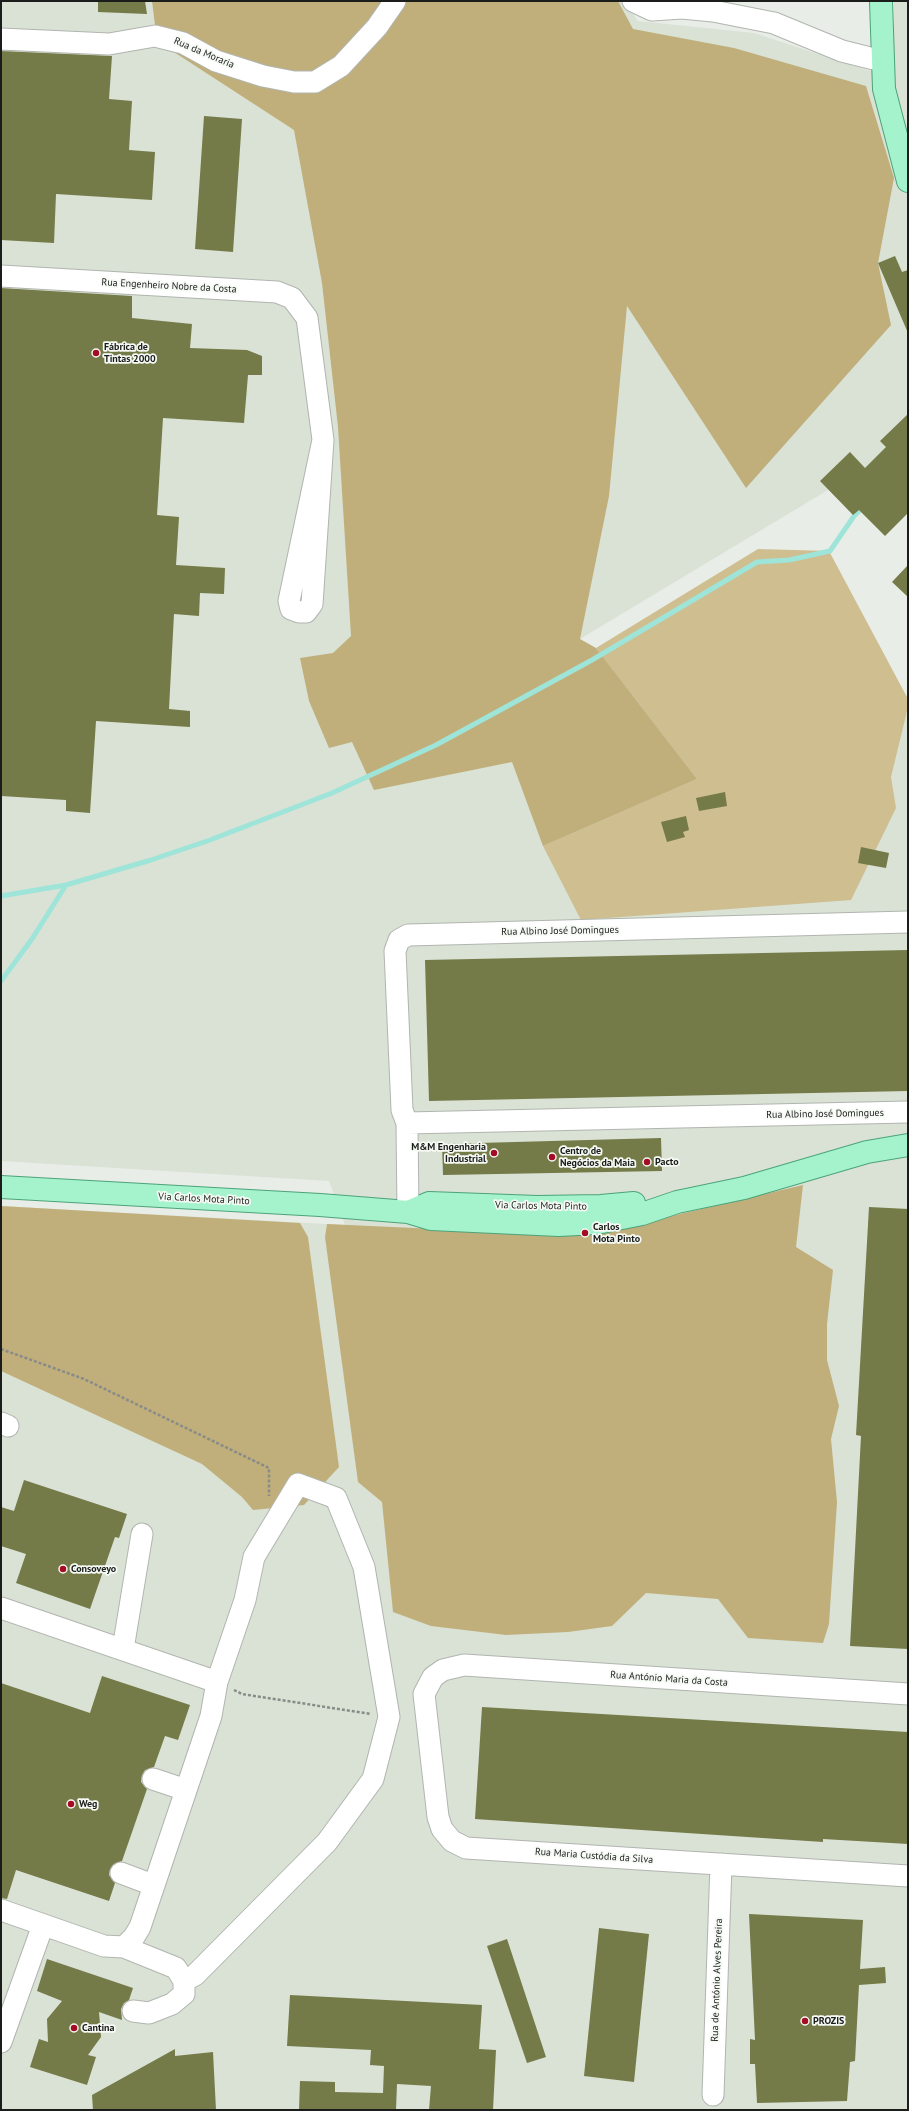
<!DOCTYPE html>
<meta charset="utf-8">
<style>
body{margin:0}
#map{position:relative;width:909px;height:2111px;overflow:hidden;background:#e9ede7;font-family:"PT Sans",sans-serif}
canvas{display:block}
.frame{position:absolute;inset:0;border:2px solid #1b1d1b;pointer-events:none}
</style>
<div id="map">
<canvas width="909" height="2111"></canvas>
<div class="frame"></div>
</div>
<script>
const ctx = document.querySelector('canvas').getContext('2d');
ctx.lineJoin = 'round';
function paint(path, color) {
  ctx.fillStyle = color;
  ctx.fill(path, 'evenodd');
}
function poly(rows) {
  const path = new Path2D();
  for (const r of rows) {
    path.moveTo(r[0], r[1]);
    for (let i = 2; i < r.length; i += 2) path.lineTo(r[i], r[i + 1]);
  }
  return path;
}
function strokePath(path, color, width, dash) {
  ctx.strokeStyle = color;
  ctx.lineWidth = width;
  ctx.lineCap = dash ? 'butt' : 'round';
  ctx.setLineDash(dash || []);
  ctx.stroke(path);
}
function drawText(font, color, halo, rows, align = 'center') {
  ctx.font = font + ' "PT Sans",sans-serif';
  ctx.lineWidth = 3.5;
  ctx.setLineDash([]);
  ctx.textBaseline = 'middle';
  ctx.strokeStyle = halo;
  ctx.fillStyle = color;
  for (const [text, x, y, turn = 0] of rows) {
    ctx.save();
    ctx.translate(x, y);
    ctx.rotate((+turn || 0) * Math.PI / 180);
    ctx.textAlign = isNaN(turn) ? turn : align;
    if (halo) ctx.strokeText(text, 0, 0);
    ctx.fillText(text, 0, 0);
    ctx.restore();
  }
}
paint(poly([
 [1,1,624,1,638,21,754,33,867,70,894,77,894,1,908,1,908,442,580,639,693,716,794,749,908,714,908,2110,1,2110,1,1206,345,1225,329,1181,1,1161]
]), '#d9e2d5');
paint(poly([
 [758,549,829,551,908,699,908,707,891,777,896,808,851,900,581,920,543,846,697,779,596,648]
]), '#cebe90');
paint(poly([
 [152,1,618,1,633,29,734,48,866,86,894,178,878,263,891,325,746,488,627,306,609,496,580,639,596,648,697,779,543,846,512,762,374,790,352,742,329,748,309,701,300,658,333,653,351,636,338,427,322,283,294,130,157,41],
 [803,1185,796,1247,833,1270,827,1324,827,1360,839,1406,831,1439,837,1502,829,1624,823,1643,748,1638,718,1599,646,1593,612,1626,568,1632,506,1635,431,1626,393,1612,382,1502,358,1482,325,1237,327,1224,587,1236],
 [1,1206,300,1223,308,1237,339,1467,304,1505,253,1510,242,1497,202,1464,1,1371]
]), '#c0af7b');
strokePath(poly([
 [1,896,66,885],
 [1,981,32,939,66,885,151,860,210,840,332,793,436,745,592,660,757,562,789,560,830,551,854,516,864,506]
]), '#9fe4d8', 5);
paint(poly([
 [98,1,145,1,147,14,98,12],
 [1,51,112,56,109,99,132,101,129,150,155,152,152,200,56,194,54,243,1,240],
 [204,116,242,119,233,252,195,249],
 [895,256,902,272,908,270,908,333,878,263],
 [1,288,132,296,132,318,192,324,190,348,247,350,262,356,262,375,248,375,244,423,163,418,157,515,179,517,176,565,225,568,224,594,200,593,199,616,174,614,169,709,190,711,190,727,96,721,90,813,66,811,66,800,1,796],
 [908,414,908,513,885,536,859,510,853,515,820,481,850,452,865,468,886,447,880,441],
 [908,565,908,597,892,582],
 [725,792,727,806,699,811,696,798],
 [686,816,689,830,683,832,685,837,667,842,661,822],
 [861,847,889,853,886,868,858,863],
 [908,950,908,1091,429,1101,425,960],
 [661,1138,662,1171,443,1175,442,1144],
 [869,1207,908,1209,908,1649,850,1646,861,1436,856,1435],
 [24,1480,127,1514,119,1538,115,1537,90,1609,16,1583,26,1554,1,1546,1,1507,14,1511],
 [102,1676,190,1705,178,1740,165,1736,154,1767,145,1770,142,1775,141,1782,147,1789,122,1861,114,1864,110,1869,109,1875,115,1883,109,1901,16,1870,7,1899,1,1898,1,1683,90,1713],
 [482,1707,908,1732,908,1844,823,1839,823,1842,475,1819],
 [749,1914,863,1920,860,1969,885,1967,886,1983,859,1985,855,2061,850,2062,847,2101,757,2103,755,2064,750,2064,750,2039,755,2040],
 [599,1928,649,1934,634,2082,584,2076],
 [507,1939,546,2057,527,2063,487,1946],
 [47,1959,133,1988,129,2000,124,2003,121,2009,122,2020,99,2012,101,2037,88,2055,96,2057,87,2085,30,2067,39,2039,48,2042,47,2019,62,2001,37,1991],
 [290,1995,482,2005,479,2049,496,2050,493,2110,429,2110,431,2086,397,2084,396,2110,299,2110,300,2081,335,2082,335,2092,383,2093,384,2066,370,2065,371,2050,287,2046],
 [175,2049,175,2056,213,2052,216,2110,93,2110,92,2095]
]), '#747a48');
const minor = poly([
 [633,1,652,10,682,8,713,11,774,23,842,51,882,61],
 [1,39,109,44,155,36,183,43,216,61,263,76,294,82,315,82,341,66,377,27,395,1],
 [1,276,277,292,292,298,307,318,323,440,312,604,306,612,299,612,291,609,289,601,323,440],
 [407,1123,908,1112],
 [408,1212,407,1123,402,1110,395,951,399,940,408,935,908,922],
 [1,1423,8,1426],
 [1,1608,217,1682,211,1716,140,1927,134,1937,124,1947,104,1946,1,1910],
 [123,1649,142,1534],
 [908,1694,464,1665,443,1670,433,1677,424,1694,438,1817,442,1829,452,1841,466,1848,908,1876],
 [153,1779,186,1790],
 [121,1873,153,1885],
 [124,1947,176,1968,184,1981,184,1994,172,2004,149,2013,133,2011],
 [184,1981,195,1975,327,1842,373,1779,389,1717,364,1567,336,1498,298,1484,254,1557,245,1600,217,1682],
 [1,2042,43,1925],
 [713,2095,721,1864]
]);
const major = poly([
 [881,1,884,89,908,181],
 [1,1187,320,1205,408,1212,431,1219,559,1225,597,1223,642,1214,677,1202,744,1188,867,1152,908,1145],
 [408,1212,429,1203,537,1207,601,1206,634,1203]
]);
strokePath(minor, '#b1b5af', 23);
strokePath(major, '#4ca379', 24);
strokePath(poly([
 [1,1349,84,1379,269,1468,269,1496],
 [234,1690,242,1694,371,1714]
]), '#888b87', 2.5, [3, 2]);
strokePath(minor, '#fff', 21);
strokePath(major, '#a4f3cd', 22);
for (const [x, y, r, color] of [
 [96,353,4,"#a50c23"],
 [494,1153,4,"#a50c23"],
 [552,1157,4,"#a50c23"],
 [647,1162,4,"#a50c23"],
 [585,1233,4,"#a50c23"],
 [63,1569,4,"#a50c23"],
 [71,1804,4,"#a50c23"],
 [805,2021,4,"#a50c23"],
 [74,2028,4,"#a50c23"]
]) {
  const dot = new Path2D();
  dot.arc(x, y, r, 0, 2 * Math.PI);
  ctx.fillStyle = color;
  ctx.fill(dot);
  strokePath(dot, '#f6faf4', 1.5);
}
drawText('10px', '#1b1d1b', '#f6faf4', [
 ["Rua da Moraria",204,53,23],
 ["Rua Engenheiro Nobre da Costa",169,286,3],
 ["Rua Albino José Domingues",560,931,-1],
 ["Rua Albino José Domingues",825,1114,-1],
 ["Via Carlos Mota Pinto",204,1199,3],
 ["Via Carlos Mota Pinto",541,1206,1],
 ["Rua António Maria da Costa",669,1679,4],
 ["Rua Maria Custódia da Silva",594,1856,4],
 ["Rua de António Alves Pereira",717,1980,-88]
]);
drawText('bold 10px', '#1b1d1b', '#f6faf4', [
 ["Fábrica de",104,347],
 ["Tintas 2000",104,359],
 ["M&M Engenharia",486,1147,"right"],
 ["Industrial",486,1159,"right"],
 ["Centro de",560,1151],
 ["Negócios da Maia",560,1163],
 ["Pacto",655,1162],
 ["Carlos",593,1227],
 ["Mota Pinto",593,1239],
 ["Consoveyo",71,1569],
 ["Weg",79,1804],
 ["PROZIS",813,2021],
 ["Cantina",82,2028]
], 'left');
</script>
